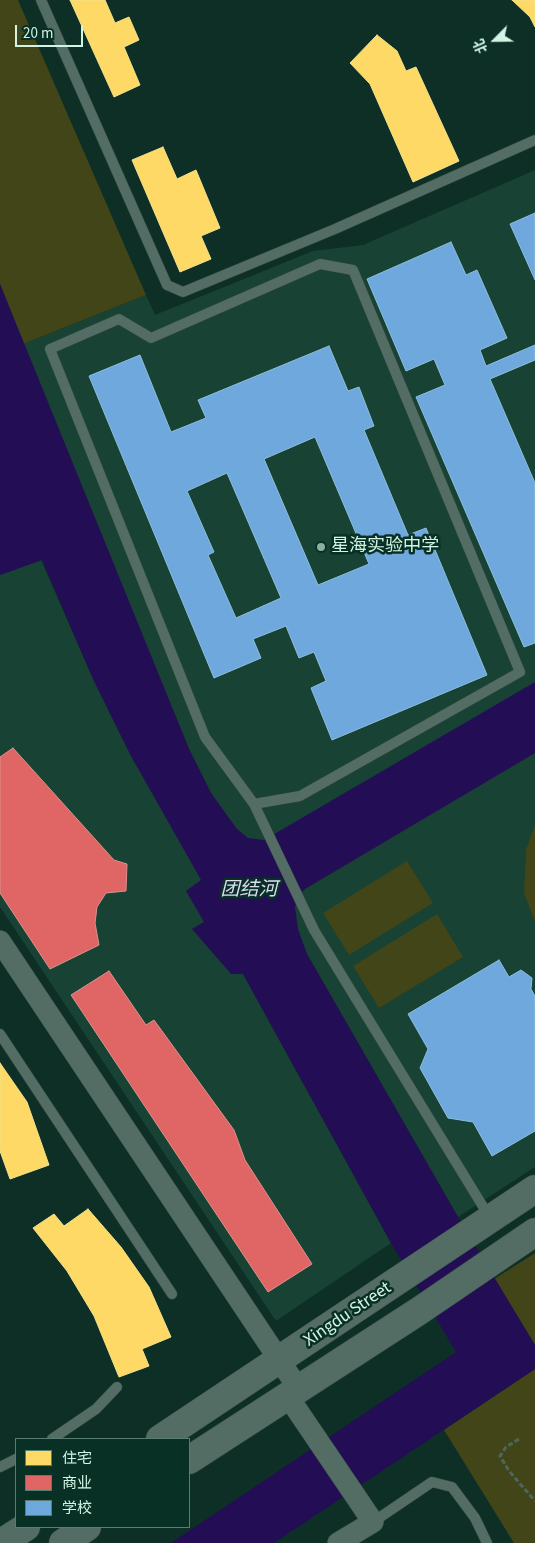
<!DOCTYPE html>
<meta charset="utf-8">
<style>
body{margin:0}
#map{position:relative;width:535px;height:1543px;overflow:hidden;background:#0e2f26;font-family:"Source Sans 3","Noto Sans SC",sans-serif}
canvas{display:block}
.legend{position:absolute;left:15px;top:1438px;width:175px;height:90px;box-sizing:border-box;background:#083024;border:1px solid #587e71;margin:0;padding:6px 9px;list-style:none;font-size:15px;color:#d1f4e5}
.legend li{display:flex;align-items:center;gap:10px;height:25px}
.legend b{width:25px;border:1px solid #587e71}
.north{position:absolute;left:470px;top:15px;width:50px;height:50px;-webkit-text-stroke:4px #083024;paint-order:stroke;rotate:247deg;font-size:14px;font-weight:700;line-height:20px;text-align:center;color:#d1f4e5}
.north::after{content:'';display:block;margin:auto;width:18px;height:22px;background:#d1f4e5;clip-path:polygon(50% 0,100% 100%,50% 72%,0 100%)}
.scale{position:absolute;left:15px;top:25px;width:68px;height:22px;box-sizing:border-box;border:2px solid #d1f4e5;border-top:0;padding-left:6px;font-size:15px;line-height:18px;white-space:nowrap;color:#d1f4e5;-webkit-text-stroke:4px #083024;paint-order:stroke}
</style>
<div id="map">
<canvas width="535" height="1543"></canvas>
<ul class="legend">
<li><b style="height:14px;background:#ffd966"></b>住宅</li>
<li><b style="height:14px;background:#e06666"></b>商业</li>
<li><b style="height:14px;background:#6fa8dc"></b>学校</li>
</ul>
<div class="north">北</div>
<div class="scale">20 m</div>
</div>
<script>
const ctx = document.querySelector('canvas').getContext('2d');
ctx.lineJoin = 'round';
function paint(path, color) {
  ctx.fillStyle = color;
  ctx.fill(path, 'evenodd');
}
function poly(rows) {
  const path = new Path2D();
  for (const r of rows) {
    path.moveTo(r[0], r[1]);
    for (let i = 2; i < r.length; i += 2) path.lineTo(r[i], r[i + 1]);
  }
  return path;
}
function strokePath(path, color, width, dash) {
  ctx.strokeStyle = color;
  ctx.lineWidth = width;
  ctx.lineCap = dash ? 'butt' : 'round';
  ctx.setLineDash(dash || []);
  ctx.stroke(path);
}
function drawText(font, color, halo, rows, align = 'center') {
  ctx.font = font + ' "Source Sans 3","Noto Sans SC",sans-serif';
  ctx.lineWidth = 5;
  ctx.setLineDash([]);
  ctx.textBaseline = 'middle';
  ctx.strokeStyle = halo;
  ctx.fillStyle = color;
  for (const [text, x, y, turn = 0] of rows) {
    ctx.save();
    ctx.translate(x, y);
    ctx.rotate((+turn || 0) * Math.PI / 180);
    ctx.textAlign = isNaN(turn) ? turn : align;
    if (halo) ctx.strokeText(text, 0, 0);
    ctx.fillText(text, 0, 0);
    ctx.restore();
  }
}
paint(poly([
 [535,170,535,1167,458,1217,307,954,211,793,189,749,23,344,146,295,155,315,313,251,363,245],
 [41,560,93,679,131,756,202,880,204,922,193,929,243,974,391,1243,276,1321,0,907,0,575]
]), '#184234');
paint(poly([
 [0,0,18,0,146,295,23,344,0,284],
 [535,824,535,922,524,893,526,850],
 [407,861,433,903,349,955,323,913],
 [437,914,463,957,379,1008,353,966],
 [535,1253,535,1345,494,1279],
 [535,1369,535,1543,514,1543,444,1430]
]), '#414517');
paint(poly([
 [0,284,189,749,211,793,237,829,248,838,264,840,535,682,535,753,305,889,298,897,295,907,298,929,307,954,458,1217,535,1345,535,1369,274,1543,171,1543,456,1352,391,1243,243,974,231,974,192,929,204,922,186,891,201,880,131,756,93,679,42,560,0,575]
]), '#230e55');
const homes = poly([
 [70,0,105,0,115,23,129,17,139,40,124,47,140,85,114,97,70,0],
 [512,0,535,0,535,27,530,17,512,0],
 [377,35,397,51,406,71,416,67,459,161,413,182,370,84,350,63,377,35],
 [163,147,177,179,196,170,220,228,201,236,211,259,180,272,132,160,163,147],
 [0,1063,27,1102,49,1165,10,1179,0,1151,0,1063],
 [88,1209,121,1247,149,1287,171,1337,142,1349,149,1366,119,1377,94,1316,67,1271,33,1228,54,1214,64,1226,88,1209]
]);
paint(homes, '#ffd966');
strokePath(homes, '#f1e18c', 1);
const shops = poly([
 [13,748,114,860,127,864,126,891,106,893,97,907,95,923,99,945,50,969,0,893,0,757,13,748],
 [109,971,146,1025,154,1020,234,1130,245,1160,312,1264,268,1292,71,995,109,971]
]);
paint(shops, '#e06666');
strokePath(shops, '#dc918c', 1);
const schools = poly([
 [535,213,535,280,510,224,535,213],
 [451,242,466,275,477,270,507,338,480,350,486,366,535,345,535,360,490,379,535,483,535,643,524,647,416,397,445,385,434,359,406,371,367,279,451,242],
 [329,346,348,391,359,387,374,426,364,430,408,535,426,528,487,675,332,740,311,688,326,681,314,652,299,658,286,626,253,639,261,658,214,678,89,376,140,355,171,432,206,418,198,400,329,346],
 [315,437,369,564,318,585,264,459,315,437],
 [227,473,281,598,236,618,208,555,214,552,187,491,227,473],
 [499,960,509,977,521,970,532,978,531,989,535,996,535,1131,492,1156,473,1122,448,1118,420,1068,428,1049,408,1014,499,960]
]);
paint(schools, '#6fa8dc');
strokePath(schools, '#8cbfdf', 1);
const service = poly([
 [41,0,167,285,183,292,335,229,535,140],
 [254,804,300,796,520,672,353,270,320,264,151,338,119,319,50,349,205,737,254,804,314,930,490,1218],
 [0,1034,172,1294],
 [52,1439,96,1409,117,1387],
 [0,1467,16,1459],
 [373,1522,432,1482,452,1487,475,1518,487,1543]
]);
const minor = poly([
 [0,941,298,1388],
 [287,1395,373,1522,338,1543]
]);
const secondary = poly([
 [160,1439,535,1189],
 [189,1460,419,1311,535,1232],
 [1,1543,26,1527],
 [63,1543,87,1527]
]);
strokePath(service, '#324841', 11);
strokePath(minor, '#324841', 22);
strokePath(secondary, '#324841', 29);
strokePath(poly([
 [519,1439,506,1447,500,1456,509,1471,535,1501]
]), '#4f665f', 3, [5, 2.5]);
strokePath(service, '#536d64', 10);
strokePath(minor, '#536d64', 21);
strokePath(secondary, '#536d64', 28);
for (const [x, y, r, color] of [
 [321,547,5,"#8dafa2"]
]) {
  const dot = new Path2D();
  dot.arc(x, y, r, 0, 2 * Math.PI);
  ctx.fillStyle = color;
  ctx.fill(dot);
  strokePath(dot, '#083024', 2);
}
drawText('18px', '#d1f4e5', '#083024', [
 ["星海实验中学",331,547]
], 'left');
drawText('18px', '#d1f4e5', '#083024', [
 ["Xingdu Street",348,1315,-34]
]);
drawText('italic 19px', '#dddcf3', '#083024', [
 ["团结河",249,891]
]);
</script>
